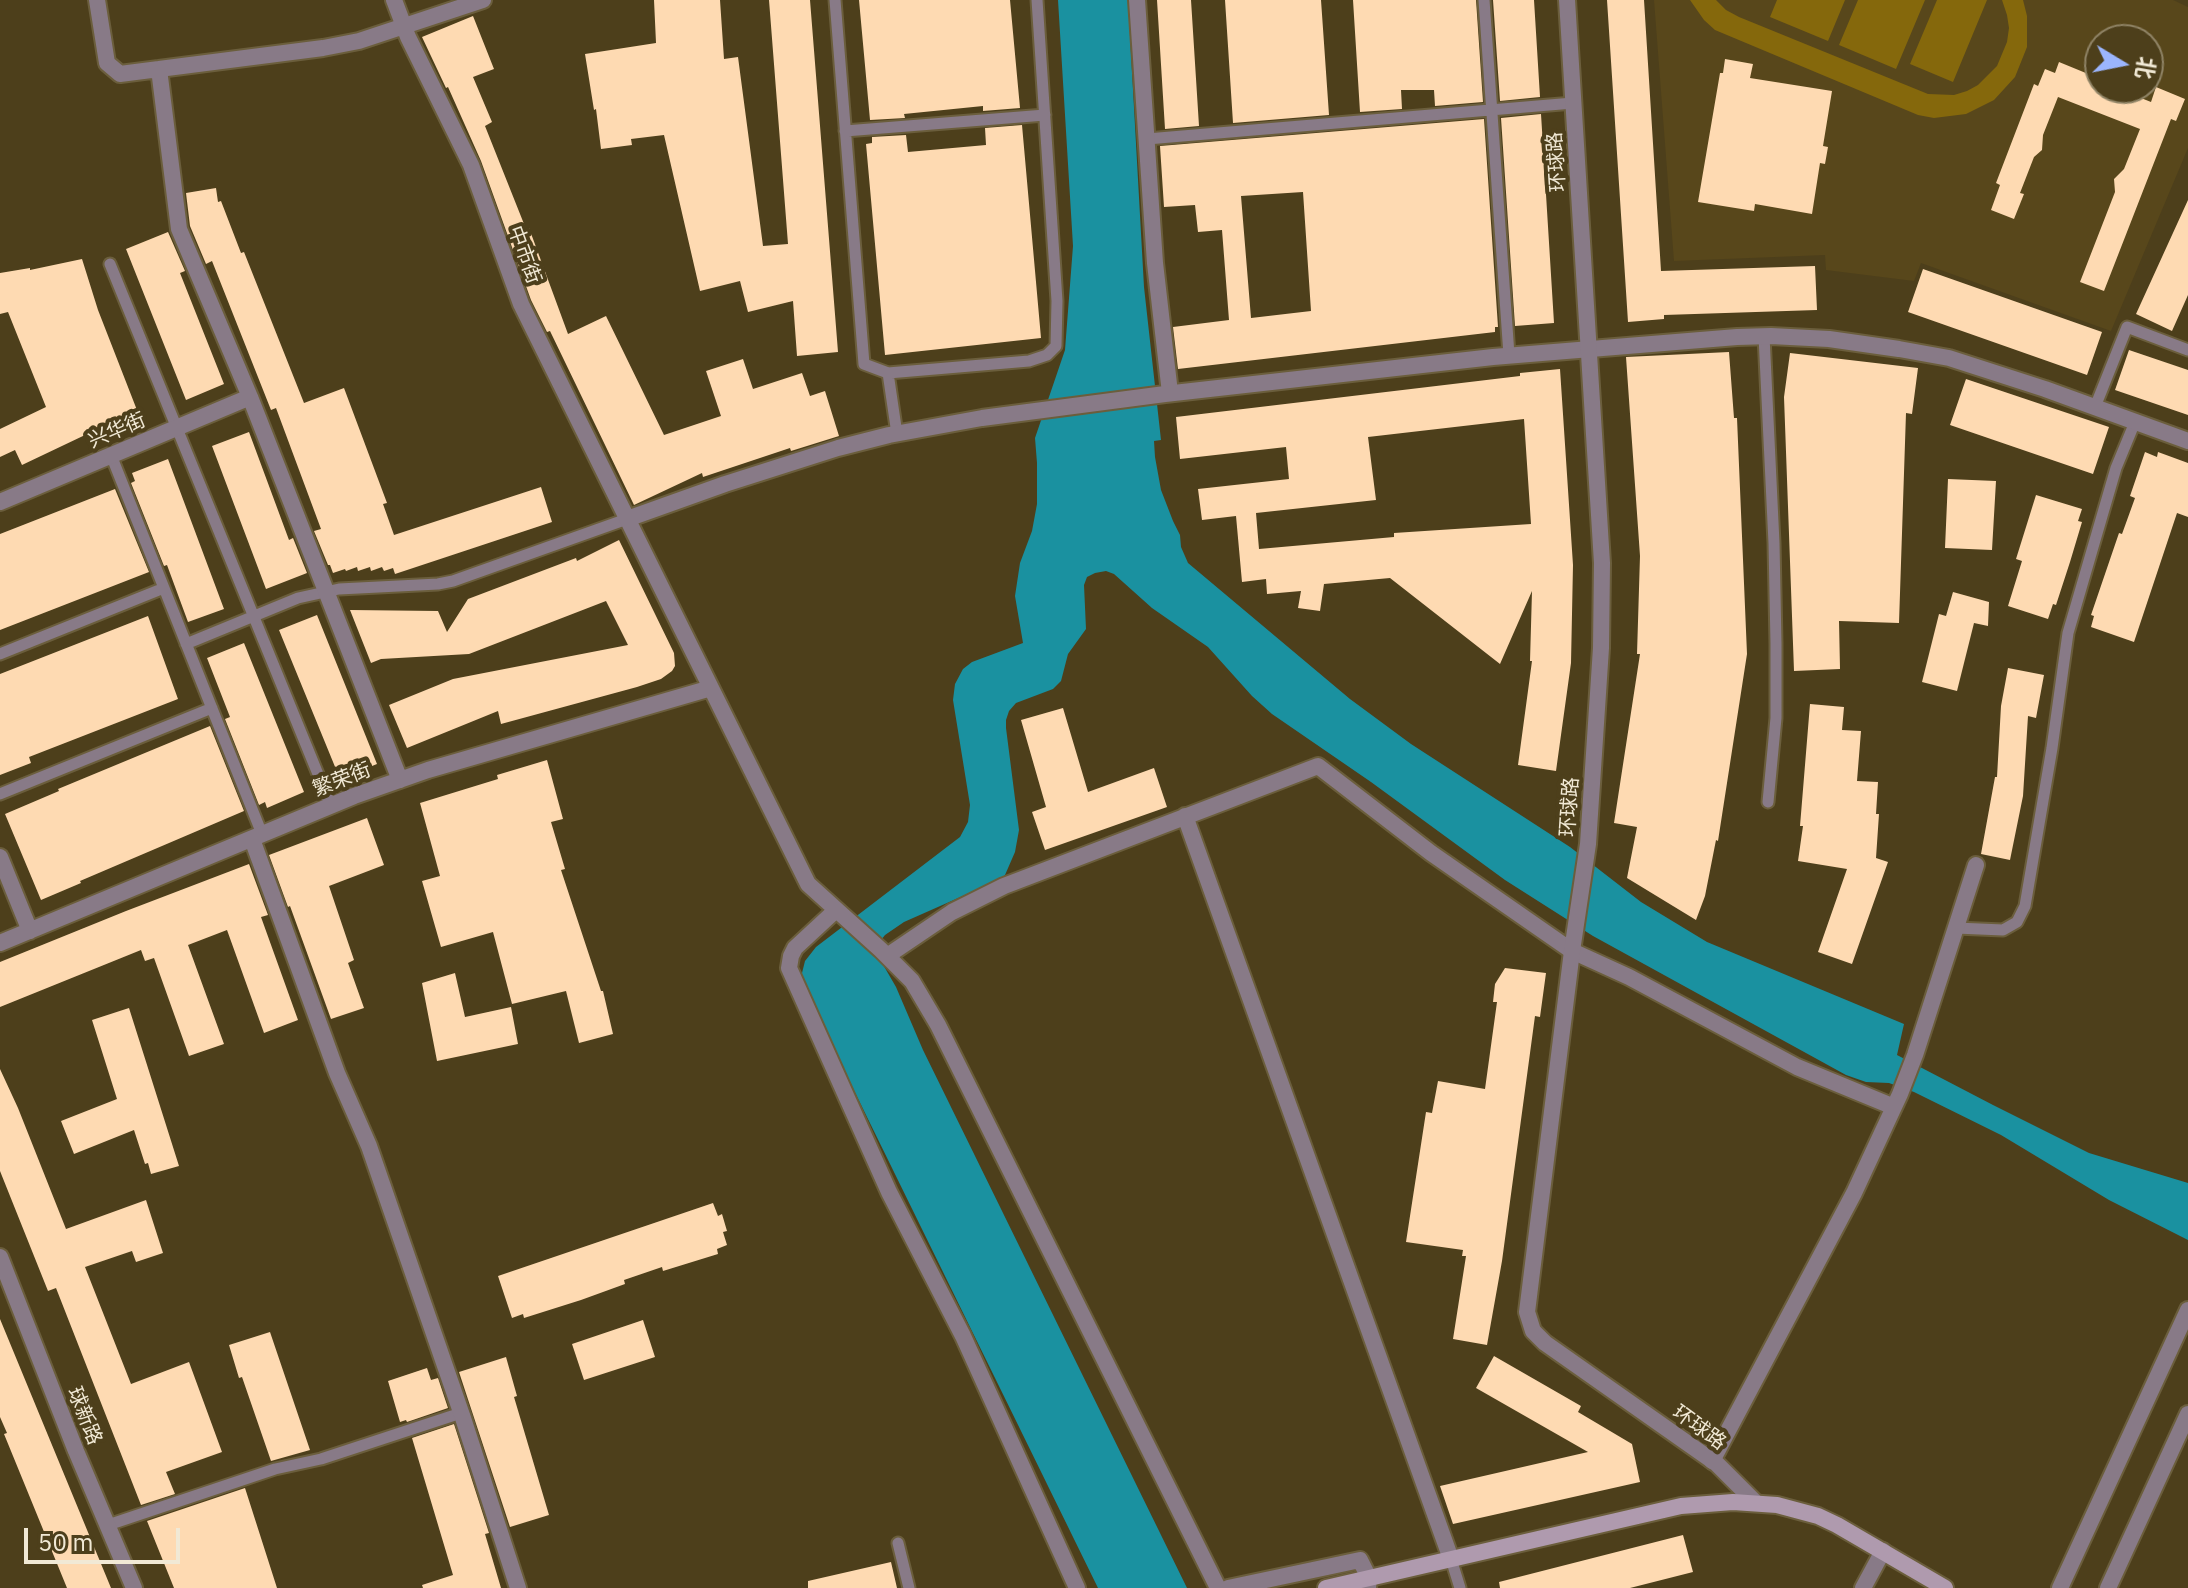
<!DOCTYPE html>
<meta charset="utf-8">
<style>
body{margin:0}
#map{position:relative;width:2188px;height:1588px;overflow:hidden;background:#4d3f1b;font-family:"IBM Plex Sans","Noto Sans SC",sans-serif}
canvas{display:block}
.north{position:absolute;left:2084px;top:24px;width:80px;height:80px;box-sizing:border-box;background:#4d3f1b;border:2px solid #8f8365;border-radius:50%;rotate:100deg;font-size:22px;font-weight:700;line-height:32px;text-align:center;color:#f1e9d5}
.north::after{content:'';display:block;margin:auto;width:28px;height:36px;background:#9bb5fd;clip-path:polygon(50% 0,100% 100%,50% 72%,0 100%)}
.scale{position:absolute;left:24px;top:1528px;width:156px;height:36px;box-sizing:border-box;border:4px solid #f1e9d5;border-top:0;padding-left:10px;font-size:24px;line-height:28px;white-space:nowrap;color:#f1e9d5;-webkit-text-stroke:6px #4d3f1b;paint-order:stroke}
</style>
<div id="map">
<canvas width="2188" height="1588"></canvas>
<div class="north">北</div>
<div class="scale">50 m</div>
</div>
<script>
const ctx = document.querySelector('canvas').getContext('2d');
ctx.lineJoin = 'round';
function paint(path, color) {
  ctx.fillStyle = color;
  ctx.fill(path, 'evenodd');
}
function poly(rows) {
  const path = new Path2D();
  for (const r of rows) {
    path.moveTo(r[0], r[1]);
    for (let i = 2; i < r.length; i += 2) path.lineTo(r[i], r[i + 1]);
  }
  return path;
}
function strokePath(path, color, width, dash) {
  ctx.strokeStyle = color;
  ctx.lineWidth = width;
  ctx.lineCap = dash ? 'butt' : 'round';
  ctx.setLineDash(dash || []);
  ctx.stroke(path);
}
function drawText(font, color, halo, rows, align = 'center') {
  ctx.font = font + ' "IBM Plex Sans","Noto Sans SC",sans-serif';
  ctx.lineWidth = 8;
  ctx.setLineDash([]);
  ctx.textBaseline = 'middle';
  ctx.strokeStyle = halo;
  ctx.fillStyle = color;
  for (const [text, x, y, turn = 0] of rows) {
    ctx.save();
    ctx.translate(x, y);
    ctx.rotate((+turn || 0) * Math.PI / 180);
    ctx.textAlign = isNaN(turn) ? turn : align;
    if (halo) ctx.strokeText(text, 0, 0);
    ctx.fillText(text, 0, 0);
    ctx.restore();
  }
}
paint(poly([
 [1654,0,2173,0,2188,7,2188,148,2111,331,1921,263,1914,281,1826,270,1825,255,1674,261],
 [2100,40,2148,40,2148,88,2100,88]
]), '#58471b');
paint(poly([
 [1690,0,1716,0,1726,10,1739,17,1928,94,1954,95,1967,91,1978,85,1997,66,2007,42,2009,28,2007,15,2002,0,2023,0,2027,16,2027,47,2015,77,1994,100,1966,114,1934,118,1918,115,1715,30,1704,20],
 [1777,0,1845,0,1828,41,1770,17],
 [1858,0,1925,0,1896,69,1839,45],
 [1937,0,1987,0,1953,82,1910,64]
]), '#85680c');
paint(poly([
 [1058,0,1128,0,1144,287,1161,440,1154,441,1155,457,1161,490,1173,521,1180,535,1181,547,1188,563,1350,699,1411,744,1570,847,1641,902,1707,942,1904,1024,1897,1055,1993,1105,2089,1153,2188,1183,2188,1240,2109,1200,2001,1135,1914,1092,1889,1083,1866,1082,1846,1075,1593,936,1505,880,1371,782,1272,714,1252,696,1208,647,1152,608,1114,574,1106,571,1095,573,1087,577,1084,585,1086,629,1068,654,1061,681,1053,689,1016,703,1009,711,1006,720,1006,728,1019,830,1015,852,1005,875,999,880,904,922,885,935,874,949,896,987,923,1050,1187,1588,1098,1588,841,1064,801,977,805,961,816,947,960,837,968,822,970,805,953,700,955,684,963,669,972,662,1023,643,1015,596,1020,563,1032,531,1037,504,1037,463,1035,438,1065,350,1073,246]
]), '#1a91a0');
paint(poly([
 [654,0,720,0,724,59,738,57,763,246,788,244,769,0,810,0,838,352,797,356,793,301,748,312,740,281,700,291,664,135,631,139,632,145,601,149,596,109,594,110,585,54,656,43],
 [859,0,1010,0,1020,108,983,111,983,106,904,114,905,118,870,120],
 [1157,0,1191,0,1199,126,1165,129],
 [1225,0,1321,0,1329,115,1233,123],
 [1353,0,1476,0,1483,102,1435,106,1434,90,1401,90,1402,109,1360,112],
 [1493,0,1534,0,1540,97,1500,101],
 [1607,0,1644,0,1661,271,1815,266,1817,310,1664,315,1664,319,1628,322],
 [473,16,494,69,473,77,492,122,485,126,526,229,529,228,568,334,606,316,664,435,721,416,706,371,743,359,753,389,802,373,810,396,825,391,839,436,791,451,790,448,703,477,702,473,634,505,550,331,547,332,531,300,481,161,448,87,446,88,422,37],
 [1725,59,1753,64,1750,78,1832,91,1823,146,1828,147,1825,164,1820,163,1812,214,1755,204,1754,211,1698,202,1720,73,1723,73],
 [2059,62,2098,78,2093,88,2116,88,2151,102,2156,87,2185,99,2176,121,2171,119,2104,291,2080,282,2115,192,2114,179,2124,169,2140,129,2058,97,2043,135,2042,150,2034,157,2020,193,2024,194,2014,219,1991,210,2000,185,1996,183,2034,84,2038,86,2045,69,2055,73],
 [1541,114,1554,323,1515,326,1501,118],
 [1484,119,1498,327,1495,327,1495,332,1178,369,1173,327,1229,320,1222,230,1198,232,1195,205,1164,207,1160,146],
 [1303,192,1311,311,1251,318,1241,196],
 [1022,125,1041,338,885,355,866,144,872,143,872,137,906,135,908,152,986,145,985,128],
 [216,188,218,202,221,201,241,253,244,252,304,403,344,388,387,503,383,504,394,535,541,487,552,522,395,574,393,568,384,571,382,567,371,571,370,567,358,571,357,567,346,571,345,569,333,573,330,565,328,565,314,531,321,529,276,408,271,410,212,261,206,264,190,226,186,193],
 [2188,200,2188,295,2172,331,2136,314],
 [168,232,185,271,180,273,224,384,186,400,126,249],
 [82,259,98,310,142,423,108,437,104,426,22,465,15,450,0,457,0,429,46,407,8,312,0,314,0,273,30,268,30,270],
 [1923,269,2102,332,2087,375,1908,312],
 [2129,350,2188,370,2188,415,2115,390],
 [1729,352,1734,418,1737,418,1747,654,1718,841,1716,840,1705,896,1696,920,1627,878,1637,827,1614,823,1640,654,1637,654,1640,556,1626,357],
 [1790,353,1918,368,1912,414,1906,413,1899,623,1839,621,1840,669,1794,671,1784,397],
 [1560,369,1573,565,1571,663,1556,771,1518,765,1532,661,1530,661,1532,591,1500,664,1390,578,1324,584,1320,611,1298,608,1301,591,1267,594,1266,579,1242,582,1236,516,1202,520,1198,489,1289,479,1286,447,1180,459,1176,417,1520,376,1520,373],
 [1524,419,1531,524,1394,533,1394,537,1259,549,1256,513,1376,500,1368,437],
 [1966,379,2109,427,2093,474,1950,425],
 [249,432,289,540,293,538,307,573,266,589,212,446],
 [2145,452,2157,457,2158,452,2188,463,2188,517,2177,513,2134,642,2091,627,2094,616,2091,615,2119,533,2122,534,2135,498,2130,496],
 [168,459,224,609,188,622,167,565,164,566,131,483,135,481,132,473],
 [1948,479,1996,481,1992,550,1945,548],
 [115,489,149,572,0,630,0,534],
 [2036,495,2082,509,2078,521,2082,522,2070,562,2056,605,2053,604,2048,619,2008,606,2022,561,2016,559],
 [619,540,674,653,675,666,672,671,661,679,637,687,501,724,498,711,407,748,389,705,453,679,628,645,606,601,469,654,381,659,371,663,350,610,438,611,447,632,468,599,576,558,577,561],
 [1953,592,1989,602,1988,626,1974,623,1957,691,1922,682,1939,614,1946,616],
 [317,615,377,764,340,779,279,630],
 [148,616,178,699,29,757,31,763,0,775,0,674],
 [244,643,304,792,267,808,265,802,259,805,225,719,230,717,207,658],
 [2008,668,2044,675,2036,718,2028,716,2023,796,2010,860,1981,854,1995,777,1997,777,2001,706],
 [1810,704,1844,707,1842,730,1861,731,1857,781,1878,782,1876,814,1879,814,1876,858,1888,862,1852,964,1818,952,1847,869,1798,861,1803,826,1800,826],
 [1063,708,1088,792,1154,768,1167,807,1045,850,1032,812,1046,807,1021,720],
 [210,726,244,811,80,881,81,883,41,900,5,814,59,791,58,789],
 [547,760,563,819,551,822,565,869,561,870,601,991,603,991,613,1034,579,1043,566,991,512,1004,493,932,441,947,422,881,440,876,420,803,498,779,497,775],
 [367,818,384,865,329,886,354,960,348,963,364,1008,331,1019,290,906,288,907,269,855],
 [249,864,268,915,261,917,298,1020,264,1033,227,930,188,945,224,1044,189,1056,154,958,145,961,141,950,0,1007,0,962,126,911],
 [1505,968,1546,973,1540,1017,1535,1016,1502,1261,1487,1345,1453,1339,1466,1256,1462,1256,1463,1250,1406,1242,1426,1112,1432,1113,1438,1081,1485,1089,1497,1002,1493,1002,1495,984],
 [455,973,465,1017,511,1007,518,1044,437,1061,422,983],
 [129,1008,179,1166,151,1174,148,1163,145,1164,134,1130,74,1154,61,1121,117,1099,92,1020],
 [0,1069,18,1108,66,1229,146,1200,163,1253,136,1262,132,1251,85,1267,131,1384,189,1362,222,1452,166,1472,175,1494,141,1505,56,1288,48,1291,0,1171],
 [713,1203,718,1216,722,1214,727,1231,723,1232,727,1245,717,1249,718,1254,663,1271,662,1267,624,1280,625,1284,581,1300,524,1318,523,1314,512,1318,498,1276],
 [0,1319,111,1588,67,1588,4,1434,7,1433,0,1417],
 [643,1320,655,1357,584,1380,572,1344],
 [270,1332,310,1450,271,1461,242,1377,239,1378,229,1345],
 [1494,1356,1581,1406,1578,1412,1632,1444,1640,1482,1453,1524,1440,1486,1588,1452,1476,1388],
 [506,1357,517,1396,514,1397,549,1515,510,1527,459,1372],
 [427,1368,431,1380,438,1378,448,1408,407,1422,406,1420,400,1422,388,1381],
 [454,1424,489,1533,485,1534,501,1588,423,1588,422,1585,453,1575,412,1438],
 [245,1488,277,1588,174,1588,147,1521],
 [1683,1535,1693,1572,1630,1588,1500,1588,1499,1582],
 [891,1562,897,1588,808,1588,808,1581]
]), '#fedab2');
const service = poly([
 [835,0,864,364,888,373,1029,361,1047,355,1056,346,1057,301,1037,0],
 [1484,0,1509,355],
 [845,131,1045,115],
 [1147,139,1573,103],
 [110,264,331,806],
 [1764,336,1774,543,1776,644,1776,718,1768,802],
 [888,373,897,434],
 [2095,407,2127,327,2188,350],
 [111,455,262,834],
 [186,644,298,598,339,589,438,584,453,581,627,519],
 [0,654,164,588],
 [0,794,212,708],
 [1956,928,2003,930,2017,922,2025,906,2052,748,2068,633,2116,468,2135,422],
 [108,1525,275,1469,321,1459,461,1413],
 [898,1543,909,1588],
 [1451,1559,1460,1588]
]);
const minor = poly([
 [97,0,107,63,120,74,323,48,359,41,483,0],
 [394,0,408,37,471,165,521,304,808,884,881,950,912,981,938,1025,1218,1588],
 [1137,0,1155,263,1170,393],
 [159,69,179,229,250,397,400,780],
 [0,502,250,397],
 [627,519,725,484,838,448,889,435,982,418,1165,394,1493,357,1737,337,1771,336,1829,339,1899,349,1949,358,2045,389,2188,441],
 [1185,816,1451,1559],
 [252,839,337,1073,369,1146,463,1418,518,1588],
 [0,857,30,931],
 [836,910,795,948,791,956,789,968,889,1192,963,1336,1077,1588],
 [0,943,354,796,428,770,711,688],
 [887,956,952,912,1004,886,1318,766,1431,853,1572,951,1629,977,1797,1067,1894,1107],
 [1712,1461,1854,1193,1900,1094,1915,1055,1976,865],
 [1228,1588,1360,1560,1369,1578,1368,1588],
 [1863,1588,1883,1551]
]);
const tertiary = poly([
 [1567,0,1602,563,1601,648,1588,844,1572,951,1527,1312,1533,1331,1545,1343,1717,1464,1755,1502],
 [0,1257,76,1451,134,1588],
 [2060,1588,2188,1310],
 [2108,1588,2188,1414]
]);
const secondary = poly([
 [1326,1588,1681,1506,1733,1502,1777,1505,1818,1516,1837,1525,1945,1588]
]);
strokePath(service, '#6b5e3c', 15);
strokePath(minor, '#6b5e3c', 20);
strokePath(tertiary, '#6b5e3c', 20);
strokePath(secondary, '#6b5e3c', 20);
strokePath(service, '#887a87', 11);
strokePath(minor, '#887a87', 16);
strokePath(tertiary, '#887a87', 16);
strokePath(secondary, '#af9aae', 16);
drawText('20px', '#f1e9d5', '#4d3f1b', [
 ["环球路",1557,162,-94],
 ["中市街",524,255,70],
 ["兴华街",117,431,-23],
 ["繁荣街",342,780,-21],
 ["环球路",1570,807,-86],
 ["球新路",84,1416,68],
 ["环球路",1699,1428,36]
]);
</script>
